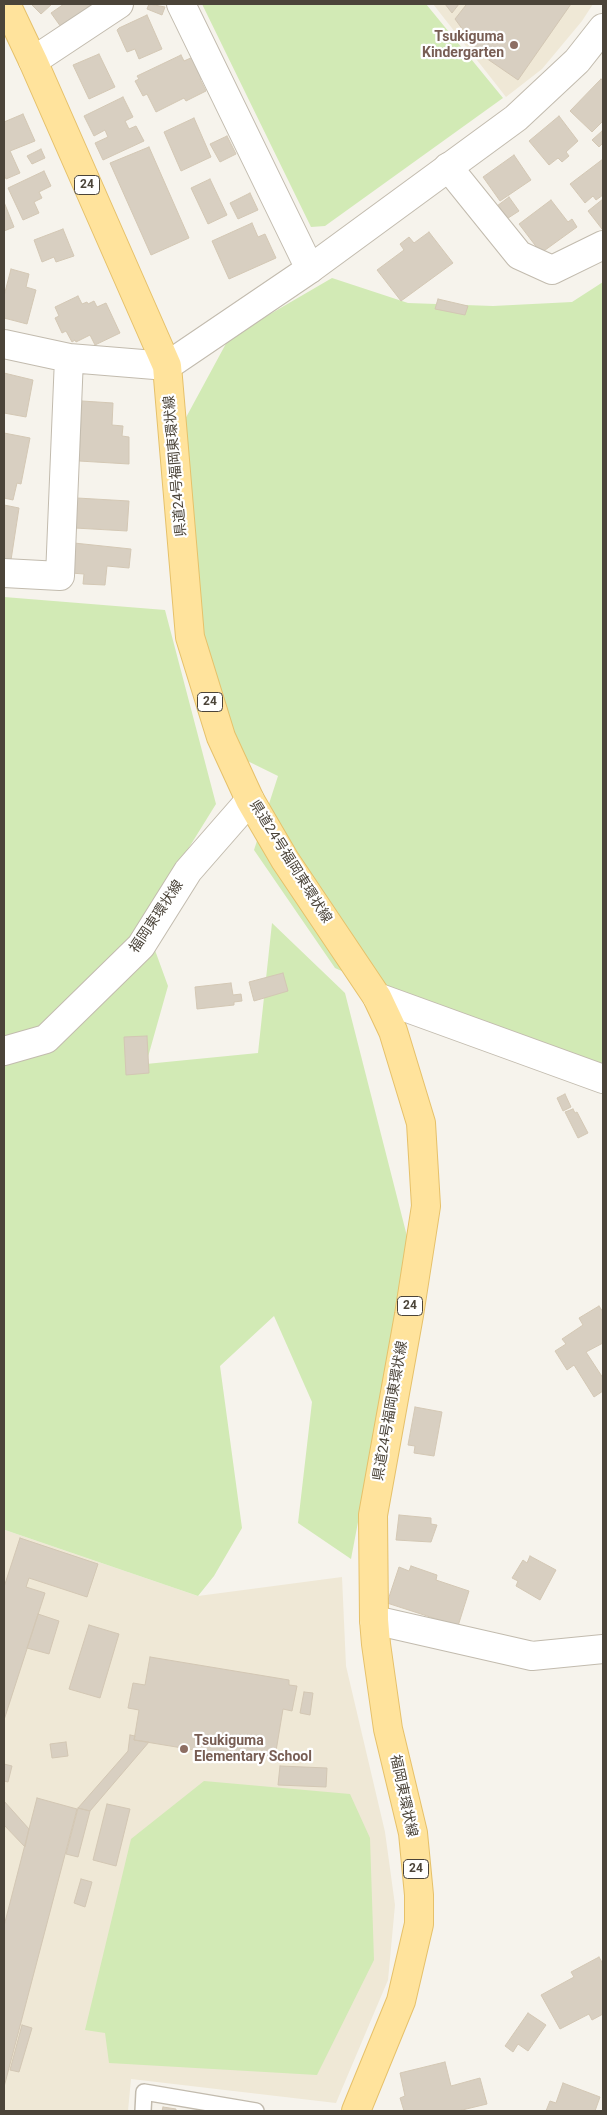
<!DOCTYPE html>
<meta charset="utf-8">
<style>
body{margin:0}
#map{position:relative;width:607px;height:2115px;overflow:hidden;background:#f6f3ec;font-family:Roboto,sans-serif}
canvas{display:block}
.frame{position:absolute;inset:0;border:5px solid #4b4439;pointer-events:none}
</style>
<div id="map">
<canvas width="607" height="2115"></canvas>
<div class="frame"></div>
</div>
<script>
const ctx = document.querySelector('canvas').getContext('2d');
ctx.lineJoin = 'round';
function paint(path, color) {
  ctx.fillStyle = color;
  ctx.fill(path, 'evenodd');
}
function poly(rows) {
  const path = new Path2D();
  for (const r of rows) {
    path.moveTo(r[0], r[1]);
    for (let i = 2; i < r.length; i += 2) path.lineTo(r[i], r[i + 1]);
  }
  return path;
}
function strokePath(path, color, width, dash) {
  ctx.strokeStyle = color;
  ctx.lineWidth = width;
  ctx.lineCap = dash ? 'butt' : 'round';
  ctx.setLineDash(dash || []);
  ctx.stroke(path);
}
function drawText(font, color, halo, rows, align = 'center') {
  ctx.font = font + ' Roboto,"Noto Sans JP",sans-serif';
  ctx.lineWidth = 4.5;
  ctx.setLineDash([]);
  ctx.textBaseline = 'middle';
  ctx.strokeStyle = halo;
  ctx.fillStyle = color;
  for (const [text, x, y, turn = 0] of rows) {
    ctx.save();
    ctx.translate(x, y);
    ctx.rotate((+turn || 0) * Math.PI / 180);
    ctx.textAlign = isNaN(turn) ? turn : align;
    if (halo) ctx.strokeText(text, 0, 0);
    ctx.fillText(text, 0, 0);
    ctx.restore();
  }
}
paint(poly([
 [433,4,593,4,582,21,542,69,506,97],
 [5,1530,198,1596,342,1577,346,1666,385,1832,395,1905,388,1980,336,2103,131,2079,128,2111,4,2111]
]), '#efe8d6');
paint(poly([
 [202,4,426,4,503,98,325,226,311,227],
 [332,278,408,303,493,306,572,302,603,282,603,1091,335,968,254,850,278,776,213,744,170,447,229,338],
 [4,597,165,610,216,804,144,920,168,986,146,1064,258,1053,272,923,345,993,410,1248,351,1559,298,1523,312,1402,274,1316,220,1366,242,1528,214,1576,198,1596,5,1530,4,1532],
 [204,1781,350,1794,370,1838,374,1960,317,2075,109,2063,105,2033,85,2030,131,1839]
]), '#d2eab5');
const building = poly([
 [31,4,52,4,41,14,31,4],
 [64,4,92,4,61,27,51,13,64,4],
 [149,4,165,7,162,15,147,9,149,4],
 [445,4,459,4,452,13,445,4],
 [464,4,571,4,518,80,486,58,492,51,488,48,482,56,455,19,466,5,464,4],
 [147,15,162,49,139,59,135,49,127,52,117,30,119,28,147,15],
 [99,54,115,87,89,99,73,65,99,54],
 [181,55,184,61,193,57,204,78,200,79,206,91,186,101,184,98,156,112,147,94,143,96,135,81,139,79,137,76,181,55],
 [601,79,603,81,603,121,592,132,570,111,601,79],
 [123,97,133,117,125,121,129,129,136,126,144,141,103,160,95,143,108,137,105,130,94,136,84,116,123,97],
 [23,114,35,141,10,151,20,173,6,179,4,173,4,122,23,114],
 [559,116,578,141,566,152,569,156,562,162,558,158,549,165,529,141,559,116],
 [194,118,211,157,181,171,164,132,194,118],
 [602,131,603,143,599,147,592,140,602,131],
 [227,136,236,154,220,162,210,144,227,136],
 [149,147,189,238,151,255,110,163,149,147],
 [41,149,45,158,32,164,27,156,41,149],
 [514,155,531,180,500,201,483,177,514,155],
 [603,159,603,195,596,200,593,196,585,203,570,184,603,159],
 [44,171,51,186,39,192,42,198,34,202,39,213,23,220,8,188,44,171],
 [210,179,227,215,208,224,191,188,210,179],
 [250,193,258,210,238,219,230,203,250,193],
 [509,197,519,211,502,222,493,209,509,197],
 [603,199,603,228,602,229,588,211,603,199],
 [551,200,568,222,572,219,577,227,541,253,519,224,551,200],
 [4,202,14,227,4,231,4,202],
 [252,223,258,237,265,234,276,258,229,279,212,241,252,223],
 [63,229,74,256,56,262,54,257,42,262,34,240,63,229],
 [429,232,453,263,401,301,377,270,404,250,400,244,409,237,414,243,429,232],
 [11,269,29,274,26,287,36,290,27,324,4,318,4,296,11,269],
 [78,296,82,304,87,302,88,304,94,301,97,307,106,303,120,333,95,345,90,335,76,342,75,340,72,342,66,331,62,333,55,318,59,316,55,307,78,296],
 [438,299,468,306,465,315,435,309,438,299],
 [4,373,33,380,26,417,4,413,4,373],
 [82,401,113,403,112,425,123,426,122,436,129,437,129,464,79,461,82,401],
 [4,433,30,438,21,484,17,483,13,500,4,498,4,433],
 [77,498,129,501,127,531,75,528,77,498],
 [4,505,19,508,11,560,4,559,4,505],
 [74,543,131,549,129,568,107,566,105,585,83,584,84,574,71,573,74,543],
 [283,973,288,991,254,1001,249,982,283,973],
 [231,983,233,995,241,994,242,1001,234,1002,234,1005,197,1009,195,987,231,983],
 [147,1036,149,1073,126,1075,124,1037,147,1036],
 [565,1094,571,1107,563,1111,557,1098,565,1094],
 [573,1109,575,1113,577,1112,588,1133,578,1138,565,1112,573,1109],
 [599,1306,603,1312,603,1343,586,1352,603,1378,603,1391,594,1397,574,1365,567,1370,555,1351,566,1344,562,1339,583,1325,579,1318,599,1306],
 [415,1407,442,1412,434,1456,414,1453,415,1446,408,1445,415,1407],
 [399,1515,431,1518,431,1524,437,1525,431,1542,396,1540,399,1515],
 [20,1538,98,1564,87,1597,29,1578,26,1587,45,1593,4,1720,4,1587,20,1538],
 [530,1556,556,1570,540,1600,516,1586,518,1581,512,1578,523,1560,527,1563,530,1556],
 [411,1566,437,1575,436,1580,469,1591,458,1626,387,1603,399,1567,409,1571,411,1566],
 [38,1614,59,1621,49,1654,27,1648,38,1614],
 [89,1625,119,1634,100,1698,69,1689,89,1625],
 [150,1657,289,1680,289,1685,297,1686,292,1711,283,1709,275,1757,263,1755,261,1761,134,1740,139,1710,128,1708,133,1683,145,1685,150,1657],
 [304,1692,313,1693,310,1715,300,1713,304,1692],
 [130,1735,135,1736,134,1740,149,1742,90,1811,78,1808,128,1751,130,1735],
 [66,1742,68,1756,52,1758,50,1744,66,1742],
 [4,1764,12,1766,8,1782,4,1781,4,1764],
 [280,1766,327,1768,326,1787,278,1785,280,1766],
 [37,1798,77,1809,4,2087,4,1926,37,1798],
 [4,1801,29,1829,25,1847,4,1825,4,1801],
 [107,1804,130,1809,116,1866,93,1860,107,1804],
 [78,1808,90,1811,78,1857,66,1854,78,1808],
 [81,1879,92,1882,85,1907,74,1903,81,1879],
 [599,1957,603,1964,603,2014,592,2020,589,2014,560,2029,541,1995,574,1977,571,1972,599,1957],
 [528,2013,546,2025,528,2051,518,2044,513,2052,505,2046,528,2013],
 [22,2025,32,2028,19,2072,10,2070,22,2025],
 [445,2062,451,2086,480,2078,487,2104,458,2111,404,2111,400,2098,405,2096,400,2073,445,2062],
 [563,2083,600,2097,595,2111,546,2111,550,2101,556,2103,563,2083],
 [163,2107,176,2109,176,2111,162,2111,163,2107]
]);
paint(building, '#d8cfc1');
strokePath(building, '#d3c7b4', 1);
const service = poly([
 [143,2111,144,2092,256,2111]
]);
const minor = poly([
 [181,4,310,269],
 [33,61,119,4],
 [448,167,519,255,552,270,603,245],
 [4,344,69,358,167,366],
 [4,573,60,576,69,358],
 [4,1051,46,1039,141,946,188,871,250,800],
 [374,1620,532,1656,603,1649]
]);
const tertiary = poly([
 [167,366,310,269,516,118,577,61,603,28],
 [377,997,603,1079]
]);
const primary = poly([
 [6,4,33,61,167,366,190,637,221,737,250,800,285,860,377,997,393,1031,421,1123,426,1206,409,1315,373,1515,374,1620,376,1644,388,1729,413,1833,419,1895,419,1924,401,2001,356,2111]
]);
strokePath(service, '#c2bbae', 18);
strokePath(minor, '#c2bbae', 30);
strokePath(tertiary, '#c2bbae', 30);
strokePath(primary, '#e6c16a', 30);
strokePath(service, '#fff', 15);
strokePath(minor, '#fff', 28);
strokePath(tertiary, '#fff', 28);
strokePath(primary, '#ffe39c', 28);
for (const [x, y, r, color] of [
 [514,45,5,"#8d6e63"],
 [184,1749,5,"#8d6e63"]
]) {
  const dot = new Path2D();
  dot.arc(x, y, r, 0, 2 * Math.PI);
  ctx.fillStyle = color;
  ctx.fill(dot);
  strokePath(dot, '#fff', 2);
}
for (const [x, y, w] of [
 [87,185,25],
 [210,702,25],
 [410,1306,25],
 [416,1869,25]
]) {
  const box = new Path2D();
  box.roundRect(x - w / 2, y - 9.5, w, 19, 4);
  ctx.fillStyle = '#fff';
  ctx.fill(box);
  strokePath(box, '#4b4439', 1);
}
drawText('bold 12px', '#4b4439', null, [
 ["24",87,185],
 ["24",210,702],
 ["24",410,1306],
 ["24",416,1869]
]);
drawText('bold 14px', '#785e54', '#fff', [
 ["Tsukiguma",504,37],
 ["Kindergarten",504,53],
 ["Tsukiguma",194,1741,"left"],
 ["Elementary School",194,1757,"left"]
], 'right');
drawText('14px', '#4b4439', '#fff', [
 ["県道24号福岡東環状線",176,466,-95],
 ["県道24号福岡東環状線",290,862,58],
 ["福岡東環状線",157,917,-56],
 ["県道24号福岡東環状線",391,1411,-80],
 ["福岡東環状線",403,1796,78]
]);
</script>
